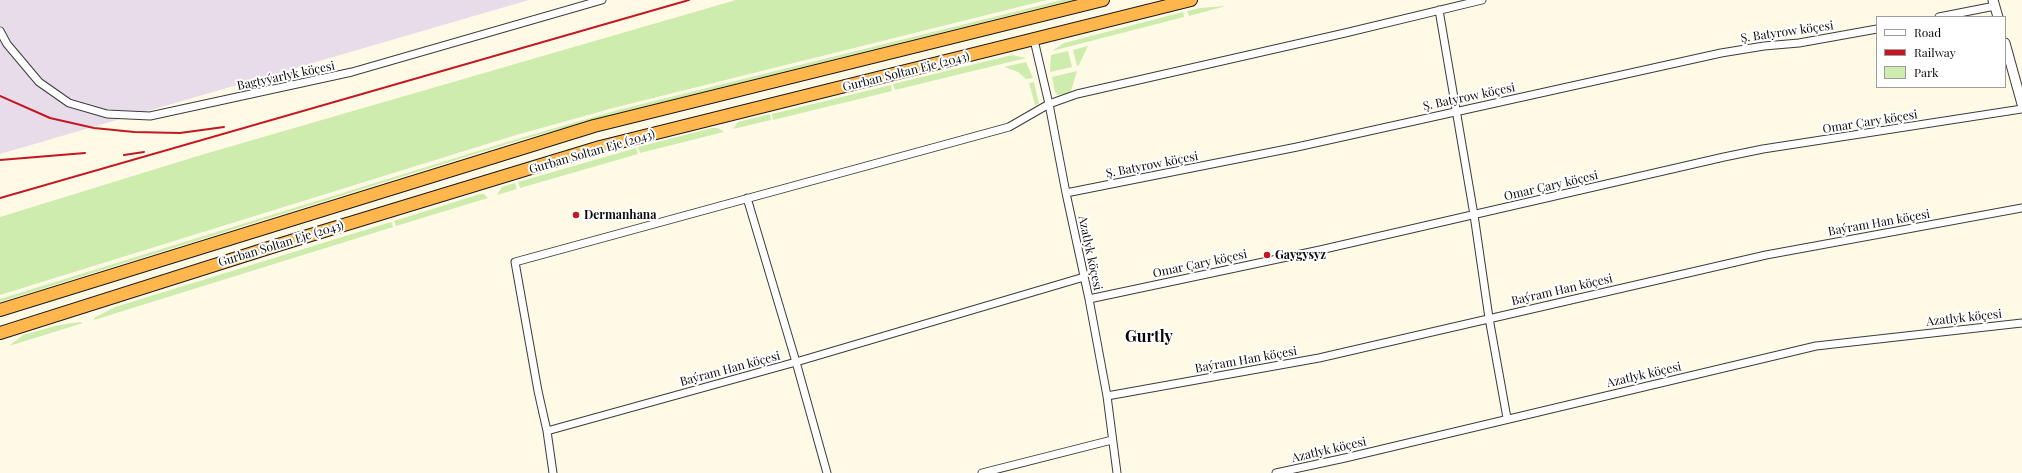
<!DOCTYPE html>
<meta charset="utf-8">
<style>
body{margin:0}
#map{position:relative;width:2022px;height:473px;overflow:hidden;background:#fffae6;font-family:"Playfair Display",serif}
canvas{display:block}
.legend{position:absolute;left:1876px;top:16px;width:130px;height:72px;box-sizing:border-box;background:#fff;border:1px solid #9d9d9d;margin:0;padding:5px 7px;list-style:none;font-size:12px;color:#090909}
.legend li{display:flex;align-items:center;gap:8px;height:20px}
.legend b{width:20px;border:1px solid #9d9d9d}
</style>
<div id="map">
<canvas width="2022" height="473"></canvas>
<ul class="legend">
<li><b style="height:5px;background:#fff"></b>Road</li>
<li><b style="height:5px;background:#c41721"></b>Railway</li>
<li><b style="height:11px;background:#ceecad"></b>Park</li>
</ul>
</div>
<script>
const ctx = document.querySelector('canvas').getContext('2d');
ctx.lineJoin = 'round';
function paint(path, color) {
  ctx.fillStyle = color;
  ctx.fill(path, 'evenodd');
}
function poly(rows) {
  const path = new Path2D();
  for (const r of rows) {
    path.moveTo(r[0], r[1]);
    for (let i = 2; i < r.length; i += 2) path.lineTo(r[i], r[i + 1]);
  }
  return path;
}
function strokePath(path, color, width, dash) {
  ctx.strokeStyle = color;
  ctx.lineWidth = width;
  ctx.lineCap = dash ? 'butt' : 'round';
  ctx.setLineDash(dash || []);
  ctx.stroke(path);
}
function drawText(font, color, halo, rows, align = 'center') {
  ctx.font = font + ' "Playfair Display",serif';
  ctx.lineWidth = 4;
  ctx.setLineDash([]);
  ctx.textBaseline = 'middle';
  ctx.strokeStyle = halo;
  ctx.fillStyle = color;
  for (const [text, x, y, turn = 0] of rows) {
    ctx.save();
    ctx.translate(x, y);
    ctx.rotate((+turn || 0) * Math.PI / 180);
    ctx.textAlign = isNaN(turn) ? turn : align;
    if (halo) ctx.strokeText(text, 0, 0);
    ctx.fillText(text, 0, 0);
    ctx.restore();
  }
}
paint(poly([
 [0,0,529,0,0,154]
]), '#e8dcea');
paint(poly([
 [736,0,1047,0,617,107,516,135,0,295,0,217,201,155],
 [1062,0,1072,0,618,113,517,141,0,302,0,299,517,139,618,110],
 [1226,6,1189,16,1187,11,1200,8],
 [1183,12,1184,17,1052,51,1064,43],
 [1088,46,1079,65,1077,66,1073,50],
 [1068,51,1072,67,1050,72,1051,55],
 [1012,55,1026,58,895,90,893,84],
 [1026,62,1033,78,1026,79,1018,72,1004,67],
 [1077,71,1071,91,1068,94,1058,95,1055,92,1052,77],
 [1034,82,1039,104,1035,105,1029,83],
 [891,85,892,91,773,120,772,114],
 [770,114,771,120,733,129,738,122],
 [712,128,718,128,724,132,640,153,638,147],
 [636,148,638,154,520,188,518,182],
 [515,183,517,189,497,195,502,187],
 [480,194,484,194,488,198,396,226,394,221],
 [391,222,393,227,94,320,94,318,115,307],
 [80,322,83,323,9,346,23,335,59,325]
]), '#ceecad');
const minor = poly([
 [1439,10,1474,215,1489,318,1507,418],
 [1939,17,1995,6],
 [0,31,7,44,39,82,69,103,107,114,150,116,352,72,602,0],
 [1034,40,1049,104,1066,193,1089,299,1107,396,1117,473],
 [1066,193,1297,147,1721,53,1764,46,1799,43,1877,29],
 [747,198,796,362,827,473],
 [1084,277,796,362,547,431,538,391,515,262,1009,127,1049,104,1077,94,1345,33,1482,0],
 [1089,299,1320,250,1724,157,1763,149,2022,109],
 [1107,396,1319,358,1766,255,2022,208],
 [547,431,553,473],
 [982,473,1112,440],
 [1276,473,1345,458,1816,346,2022,323]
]);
const tertiary = poly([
 [1993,0,1998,17],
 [2005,43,2022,104]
]);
const trunk = poly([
 [0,310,594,126,1103,0],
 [0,333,278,245,600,147,1191,0]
]);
strokePath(minor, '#3c3c3c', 9);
strokePath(tertiary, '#3c3c3c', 11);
strokePath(trunk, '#1a1a1a', 14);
strokePath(minor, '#fff', 7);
strokePath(tertiary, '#fff', 9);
strokePath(trunk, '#ffb64d', 12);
strokePath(poly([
 [0,96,50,118,94,128,134,132,180,133,224,127],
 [124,155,144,152],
 [0,160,85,153],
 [0,198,689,0]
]), '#c41721', 2);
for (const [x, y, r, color] of [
 [576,215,4,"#c41721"],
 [1267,255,4,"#c41721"]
]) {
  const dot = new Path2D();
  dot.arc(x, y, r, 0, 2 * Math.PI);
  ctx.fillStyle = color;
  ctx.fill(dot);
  strokePath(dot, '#fff', 1.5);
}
drawText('12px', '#090909', '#fff', [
 ["Ş. Batyrow köçesi",1787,32,-8],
 ["Gurban Soltan Eje (2043)",906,72,-14],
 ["Bagtyýarlyk köçesi",286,76,-12],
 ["Ş. Batyrow köçesi",1469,97,-12],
 ["Omar Çary köçesi",1870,122,-9],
 ["Gurban Soltan Eje (2043)",592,152,-16],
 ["Ş. Batyrow köçesi",1152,165,-11],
 ["Omar Çary köçesi",1551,186,-13],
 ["Baýram Han köçesi",1879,223,-10],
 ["Gurban Soltan Eje (2043)",281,244,-17],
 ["Azatlyk köçesi",1090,253,78],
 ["Omar Çary köçesi",1200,264,-12],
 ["Baýram Han köçesi",1562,290,-13],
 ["Azatlyk köçesi",1964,318,-6],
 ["Baýram Han köçesi",1246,360,-10],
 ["Baýram Han köçesi",730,369,-15],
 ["Azatlyk köçesi",1644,375,-13],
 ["Azatlyk köçesi",1329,450,-13]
]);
drawText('bold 12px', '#090909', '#fff', [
 ["Dermanhana",584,215],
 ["Gaygysyz",1275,255]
], 'left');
drawText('bold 16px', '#090909', '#fff', [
 ["Gurtly",1149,337]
]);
</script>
